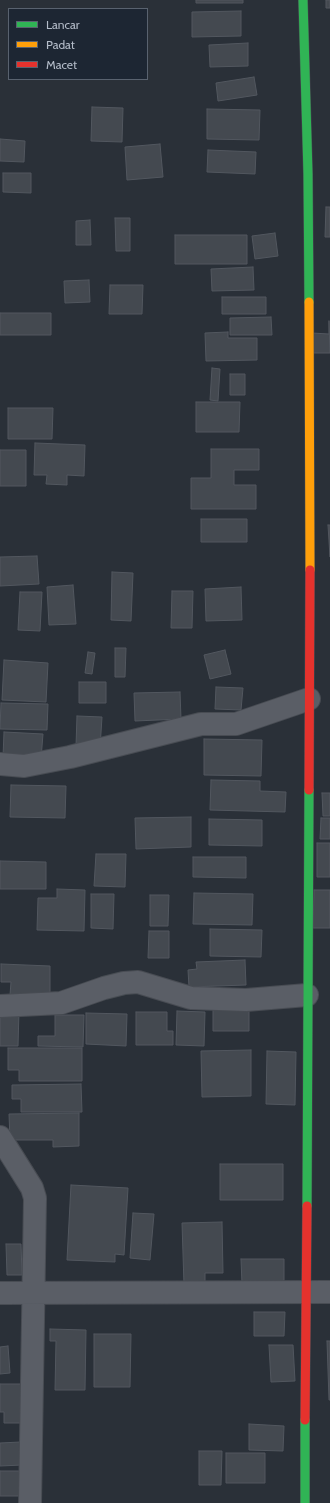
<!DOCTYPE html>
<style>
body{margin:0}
#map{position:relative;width:330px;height:1503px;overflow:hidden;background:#2a3038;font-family:Cabin,sans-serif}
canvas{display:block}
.legend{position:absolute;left:8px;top:8px;width:140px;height:72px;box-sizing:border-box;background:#1d2633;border:1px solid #59626f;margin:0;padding:5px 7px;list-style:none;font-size:12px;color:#b4bcc9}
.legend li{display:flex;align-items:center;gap:8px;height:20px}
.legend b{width:20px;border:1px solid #59626f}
</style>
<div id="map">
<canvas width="330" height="1503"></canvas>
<ul class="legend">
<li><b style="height:5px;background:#30b455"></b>Lancar</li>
<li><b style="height:5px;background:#ff9f0a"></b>Padat</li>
<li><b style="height:5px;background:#e5322d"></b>Macet</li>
</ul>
</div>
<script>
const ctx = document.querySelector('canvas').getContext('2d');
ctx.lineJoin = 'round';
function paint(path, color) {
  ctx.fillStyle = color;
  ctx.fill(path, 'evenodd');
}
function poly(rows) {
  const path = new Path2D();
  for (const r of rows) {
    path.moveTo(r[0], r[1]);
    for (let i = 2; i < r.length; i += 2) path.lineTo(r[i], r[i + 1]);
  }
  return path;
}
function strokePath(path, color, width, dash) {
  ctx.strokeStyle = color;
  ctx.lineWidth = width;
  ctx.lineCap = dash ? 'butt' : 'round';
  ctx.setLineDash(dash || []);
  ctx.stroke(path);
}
const building = poly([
 [196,0,243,0,243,3,196,3,196,0],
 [326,0,330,0,330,8,326,8,326,0],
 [241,11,241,36,192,37,192,12,241,11],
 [248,43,248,66,210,67,209,45,248,43],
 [254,77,257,95,218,101,216,83,254,77],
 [92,107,123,108,122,142,91,141,92,107],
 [207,109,260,110,259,140,207,139,207,109],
 [0,139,25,141,24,162,0,161,0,139],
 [160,144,163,177,127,180,125,147,160,144],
 [208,150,256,152,255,174,207,172,208,150],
 [3,173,31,173,31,193,3,192,3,173],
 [326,207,330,207,330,237,325,237,326,207],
 [115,218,130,218,130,251,116,251,115,218],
 [90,220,91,245,76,245,76,221,90,220],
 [275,233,278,256,255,259,252,236,275,233],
 [175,235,247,235,247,264,175,264,175,235],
 [253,267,254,290,212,291,211,269,253,267],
 [89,280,90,302,65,303,64,281,89,280],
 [110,285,143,285,142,314,109,314,110,285],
 [222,297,266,297,266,314,222,314,222,297],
 [0,313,51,313,51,335,0,335,0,313],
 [271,317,272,335,230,335,230,318,271,317],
 [329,321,330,353,311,353,312,333,329,334,329,321],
 [228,332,228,338,257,338,257,360,206,361,205,333,228,332],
 [212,368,220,369,218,401,210,400,212,368],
 [230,374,245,374,245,395,230,395,230,374],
 [196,402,240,402,239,432,196,432,196,402],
 [8,408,53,408,52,439,8,439,8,408],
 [35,443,85,445,84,476,67,475,67,485,46,484,47,475,34,475,35,443],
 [211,449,259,449,259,470,234,470,234,485,256,485,256,509,191,509,191,478,211,478,211,449],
 [0,450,26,450,26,486,0,486,0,450],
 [201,519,247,519,247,542,201,542,201,519],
 [328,525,330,525,330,557,328,525],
 [37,556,39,584,0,586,0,557,37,556],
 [112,572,133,573,131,621,111,620,112,572],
 [73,585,76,624,49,625,47,587,73,585],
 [241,587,242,620,206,621,205,589,241,587],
 [172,591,193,591,192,628,171,628,172,591],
 [20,592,42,592,40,631,18,630,20,592],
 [115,648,126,648,125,677,115,677,115,648],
 [225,650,231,674,210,679,204,655,225,650],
 [88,652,95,653,92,674,85,673,88,652],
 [4,660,48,663,46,702,2,700,4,660],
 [79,682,106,682,106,703,79,703,79,682],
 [216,687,243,688,241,710,215,709,216,687],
 [180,692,181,719,135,721,134,693,180,692],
 [1,703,48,704,47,730,0,729,1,703],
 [77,716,102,717,100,748,76,746,77,716],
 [4,732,43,734,41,759,3,757,4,732],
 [204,739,262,740,261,776,204,775,204,739],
 [211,780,260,781,260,791,286,792,285,812,210,810,211,780],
 [11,785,66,786,65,818,10,817,11,785],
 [322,793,330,793,330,816,323,816,322,793],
 [191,817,191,847,136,849,135,818,191,817],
 [321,818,330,818,330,839,320,839,321,818],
 [209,819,262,820,262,846,209,845,209,819],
 [317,843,330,843,330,877,317,877,317,843],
 [96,854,126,854,125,887,94,886,96,854],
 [193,857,246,857,246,878,193,877,193,857],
 [0,861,46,862,46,889,0,889,0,861],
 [57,889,85,890,84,931,37,930,38,898,57,898,57,889],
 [314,890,330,890,330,928,313,928,314,890],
 [194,893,253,894,252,925,193,924,194,893],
 [91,894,114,894,113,929,91,928,91,894],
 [150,895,169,895,168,926,150,926,150,895],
 [210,929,262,930,261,957,210,956,210,929],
 [149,931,169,931,169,958,148,958,149,931],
 [245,960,246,985,189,987,188,970,197,969,196,962,245,960],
 [1,964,50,966,50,997,10,995,11,982,1,982,1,964],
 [213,1008,249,1008,249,1031,213,1031,213,1008],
 [0,1010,19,1011,18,1046,0,1046,0,1010],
 [177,1011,205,1012,204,1046,176,1045,177,1011],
 [136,1012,167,1012,167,1031,173,1031,173,1045,136,1045,136,1012],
 [86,1013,127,1014,126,1046,86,1044,86,1013],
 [55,1015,84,1015,83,1047,38,1046,38,1036,55,1036,55,1015],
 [8,1048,82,1048,82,1081,19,1081,19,1070,8,1070,8,1048],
 [251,1050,251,1096,202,1097,201,1051,251,1050],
 [267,1051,296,1052,295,1105,266,1104,267,1051],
 [81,1084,82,1112,21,1112,21,1099,12,1099,12,1085,81,1084],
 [79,1113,79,1146,53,1147,53,1140,10,1140,9,1114,79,1113],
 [220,1164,283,1164,283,1200,220,1200,220,1164],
 [71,1185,128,1188,124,1255,115,1254,115,1262,67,1260,71,1185],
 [133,1213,154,1214,150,1260,130,1258,133,1213],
 [222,1222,223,1273,205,1273,205,1285,184,1285,182,1223,222,1222],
 [6,1244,21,1244,22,1275,7,1275,6,1244],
 [241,1259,284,1259,284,1283,242,1284,241,1259],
 [254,1312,285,1312,284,1336,254,1336,254,1312],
 [50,1329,86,1330,85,1390,55,1390,56,1341,50,1341,50,1329],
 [94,1334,131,1334,130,1387,94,1387,94,1334],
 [327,1341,330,1341,330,1400,329,1400,327,1341],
 [269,1345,293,1345,295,1381,271,1382,269,1345],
 [8,1346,10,1373,0,1374,0,1347,8,1346],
 [0,1384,23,1384,24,1423,4,1423,4,1412,0,1412,0,1384],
 [249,1424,284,1426,283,1451,249,1450,249,1424],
 [21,1442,22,1465,0,1466,0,1443,21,1442],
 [199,1451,222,1451,221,1485,199,1485,199,1451],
 [226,1453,265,1453,265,1483,226,1483,226,1453],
 [0,1471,27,1471,27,1496,0,1496,0,1471]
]);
paint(building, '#444950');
strokePath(building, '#52575f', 1);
const street = poly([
 [0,764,24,766,70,757,201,724,236,724,309,699],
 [0,1006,61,1003,104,988,124,983,138,982,191,998,246,1000,307,995],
 [0,1137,32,1188,35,1198,30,1503],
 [0,1293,330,1292]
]);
const fast = poly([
 [303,0,308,174,309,302],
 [307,1206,309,790],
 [305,1503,305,1420]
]);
const slow = poly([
 [309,302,310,570]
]);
const jam = poly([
 [309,790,310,570],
 [305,1420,307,1206]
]);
strokePath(street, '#484c53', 24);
strokePath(fast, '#484c53', 10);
strokePath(slow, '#484c53', 10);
strokePath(jam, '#484c53', 10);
strokePath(street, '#5a5e66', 22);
strokePath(fast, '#30b455', 9);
strokePath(slow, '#ff9f0a', 9);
strokePath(jam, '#e5322d', 9);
</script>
